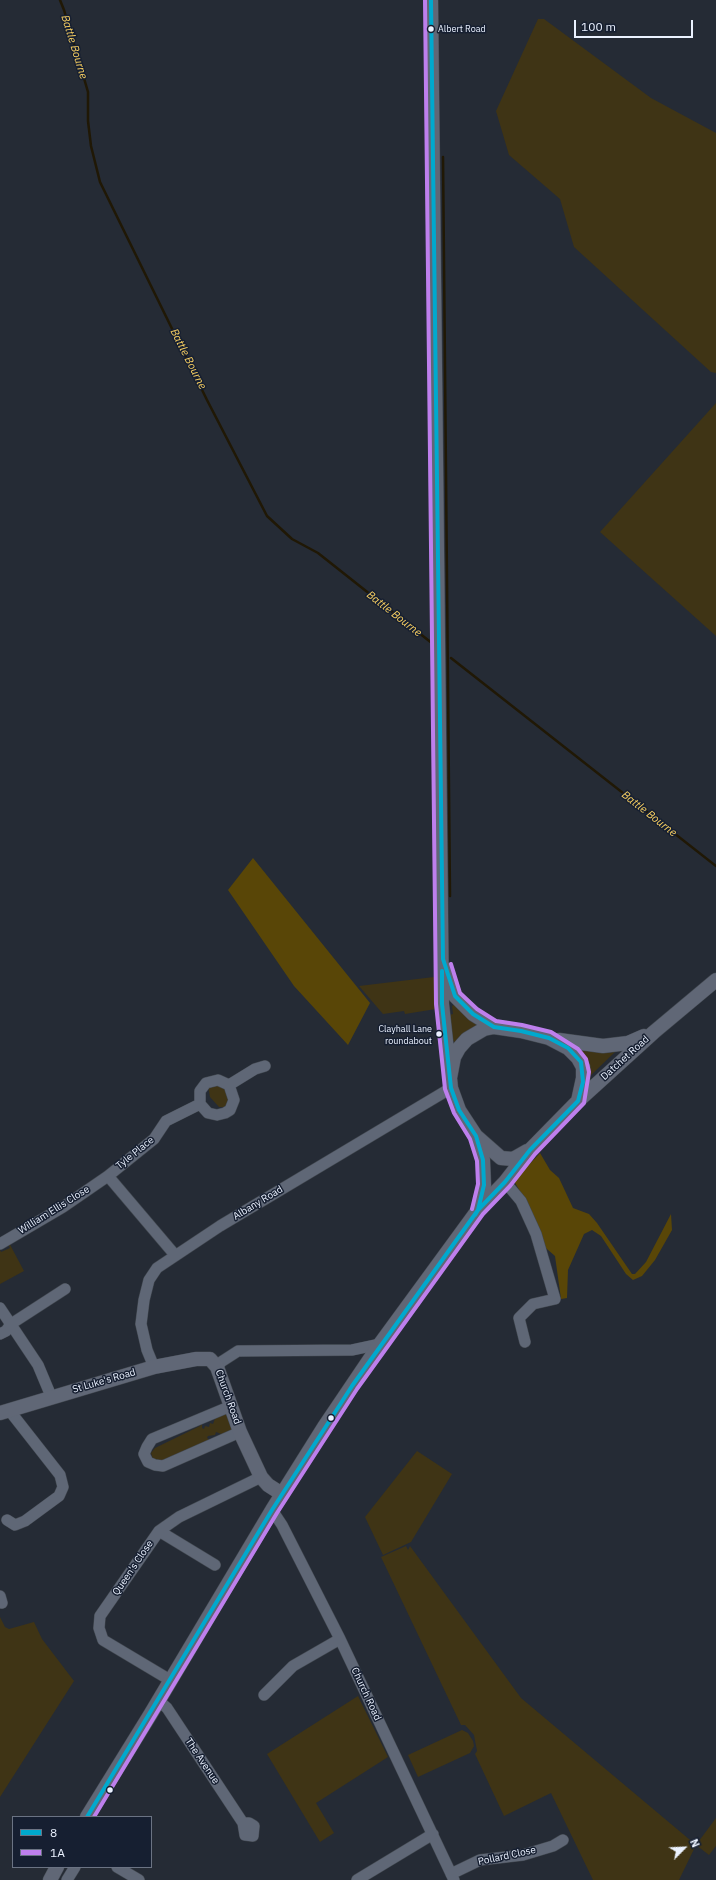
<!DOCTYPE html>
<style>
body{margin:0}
#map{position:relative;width:716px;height:1880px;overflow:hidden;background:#252b35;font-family:"IBM Plex Sans",sans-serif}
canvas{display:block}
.legend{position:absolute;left:12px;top:1816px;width:140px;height:52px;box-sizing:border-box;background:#161f31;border:1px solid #6b7383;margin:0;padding:5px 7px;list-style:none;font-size:12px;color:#ebf2ff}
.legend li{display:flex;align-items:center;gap:8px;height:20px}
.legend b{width:20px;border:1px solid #6b7383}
.north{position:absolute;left:664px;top:1828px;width:40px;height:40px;-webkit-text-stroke:3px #161f31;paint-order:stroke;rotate:66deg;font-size:11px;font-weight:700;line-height:16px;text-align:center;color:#ebf2ff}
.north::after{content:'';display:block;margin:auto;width:14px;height:18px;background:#ebf2ff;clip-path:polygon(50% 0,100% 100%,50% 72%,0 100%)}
.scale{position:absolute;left:574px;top:20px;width:119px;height:18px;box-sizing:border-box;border:2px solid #ebf2ff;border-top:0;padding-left:5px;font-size:12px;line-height:14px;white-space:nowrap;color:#ebf2ff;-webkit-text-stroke:3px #161f31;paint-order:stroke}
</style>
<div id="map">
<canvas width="716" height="1880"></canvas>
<ul class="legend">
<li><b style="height:5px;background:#00a9ce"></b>8</li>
<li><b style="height:5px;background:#be7fed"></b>1A</li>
</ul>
<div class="north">N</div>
<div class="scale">100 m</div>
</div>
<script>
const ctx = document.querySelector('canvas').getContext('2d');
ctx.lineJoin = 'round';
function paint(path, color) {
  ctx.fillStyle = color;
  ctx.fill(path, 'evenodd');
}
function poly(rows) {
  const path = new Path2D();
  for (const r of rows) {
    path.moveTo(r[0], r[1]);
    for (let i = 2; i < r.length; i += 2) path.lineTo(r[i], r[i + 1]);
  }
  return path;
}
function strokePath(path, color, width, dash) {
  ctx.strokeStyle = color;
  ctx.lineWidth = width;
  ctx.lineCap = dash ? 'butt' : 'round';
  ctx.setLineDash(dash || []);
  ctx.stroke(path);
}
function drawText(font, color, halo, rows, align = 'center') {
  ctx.font = font + ' "IBM Plex Sans",sans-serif';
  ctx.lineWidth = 3;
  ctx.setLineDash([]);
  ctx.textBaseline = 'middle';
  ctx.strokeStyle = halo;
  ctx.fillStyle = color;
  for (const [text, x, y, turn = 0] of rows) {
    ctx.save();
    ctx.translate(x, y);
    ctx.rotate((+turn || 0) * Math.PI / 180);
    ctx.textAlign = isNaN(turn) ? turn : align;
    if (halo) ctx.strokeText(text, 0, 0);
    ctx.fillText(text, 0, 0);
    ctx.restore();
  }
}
paint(poly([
 [538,19,544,19,651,98,716,133,716,373,711,372,574,247,560,199,509,155,496,111],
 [716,403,716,636,600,532],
 [434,977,436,1009,405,1014,404,1011,383,1014,359,986],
 [457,1003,482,1024,455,1049,454,1041,450,1042,449,1015,453,1014,452,1006],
 [581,1049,602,1053,615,1052,589,1077,580,1052],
 [220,1081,228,1091,229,1104,224,1107,219,1107,210,1097,208,1086],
 [6,1239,7,1239,24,1271,0,1284,0,1250,1,1252,10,1248],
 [224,1413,230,1416,232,1431,224,1435,216,1432,215,1435,208,1436,207,1438,212,1441,163,1463,154,1462,151,1453,155,1448,200,1426,202,1423,202,1428,204,1429,205,1426,209,1427,210,1423,213,1424,216,1416],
 [417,1451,452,1474,411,1542,383,1555,365,1517],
 [406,1546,408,1550,410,1546,521,1698,696,1845,716,1818,716,1846,709,1855,696,1845,679,1880,593,1880,551,1793,504,1816,475,1754,477,1751,474,1735,465,1725,461,1725,381,1557],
 [0,1617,5,1627,9,1629,34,1622,42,1639,74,1681,0,1797],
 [358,1696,388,1757,316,1803,334,1833,320,1842,267,1754],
 [462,1730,468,1733,473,1741,474,1746,470,1753,418,1777,408,1755]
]), '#3f3415');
paint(poly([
 [253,858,370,1003,348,1045,294,986,228,890],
 [540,1153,550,1170,559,1178,573,1208,589,1214,597,1223,632,1274,635,1274,646,1262,671,1214,672,1230,655,1260,642,1276,633,1280,626,1274,601,1236,592,1230,584,1234,568,1270,567,1298,561,1299,555,1256,540,1243,529,1207,514,1181]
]), '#594607');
strokePath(poly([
 [60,0,64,10,88,92,88,121,91,146,100,182,207,400,267,516,292,539,318,553,433,644],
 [443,157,450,896],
 [451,658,716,866]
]), '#201805', 2.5);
const minor = poly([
 [229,1085,255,1069,265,1066],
 [108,1176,175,1255],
 [505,1182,521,1201,536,1234,555,1299,533,1304,519,1318,525,1342],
 [0,1244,63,1207,108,1176,154,1139,166,1121,200,1104,208,1113,217,1115,225,1113,230,1110,234,1100,229,1085,218,1080,206,1083,200,1091,200,1104],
 [0,1308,38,1365,51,1396],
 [0,1334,6,1331,11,1324,65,1289],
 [154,1367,147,1350,141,1324,144,1300,149,1280,157,1268,220,1226,451,1088],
 [217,1367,221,1362,238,1351,352,1350,380,1344],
 [231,1406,152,1439,147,1447,144,1454,148,1462,155,1465,163,1466,240,1432],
 [272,1510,282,1525,340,1639,454,1880],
 [7,1520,15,1525,25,1521,59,1496,63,1487,60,1475,9,1410],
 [159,1531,215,1565],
 [0,1596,2,1603],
 [170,1680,103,1640,99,1628,100,1616,159,1531,179,1517,261,1477],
 [264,1695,293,1666,340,1639],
 [159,1701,167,1708,243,1823,245,1835,253,1836,254,1826,249,1823,243,1823],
 [117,1867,139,1880],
 [451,1874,480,1860,523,1855,553,1846,563,1840],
 [67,1880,75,1867],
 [357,1880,433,1834]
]);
const major = poly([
 [431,0,442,1004,450,1078],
 [446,969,455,996,473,1014,494,1027],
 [559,1040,603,1046,628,1043,644,1036],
 [476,1136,483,1160,484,1185,478,1210],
 [527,1151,513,1159,501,1158,476,1136,459,1110,451,1088,450,1078,454,1057,459,1048,467,1039,484,1029,494,1027,521,1031,549,1038,568,1048,578,1058,583,1067,583,1078,578,1101],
 [0,1413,154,1367,196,1359,210,1359,217,1367,240,1432,261,1477,268,1485,282,1494],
 [87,1817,150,1715,272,1510,324,1427,380,1344,478,1210,505,1182,530,1150,578,1101,654,1032,716,980],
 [50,1880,57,1867]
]);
strokePath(minor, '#424850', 12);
strokePath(major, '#424850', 15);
strokePath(minor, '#5f6776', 11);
strokePath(major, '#606776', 14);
strokePath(poly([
 [442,971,442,1004,451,1088,459,1110,476,1136,483,1160,484,1185,478,1210,475,1215],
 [87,1817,272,1510,352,1386,478,1210,505,1182,530,1150,578,1101,583,1082,581,1062,568,1048,549,1038,521,1031,494,1027,473,1014,455,996,443,959,431,0]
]), '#00a9ce', 4);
strokePath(poly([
 [425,0,436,1004,445,1089,454,1113,470,1139,477,1161,478,1184,472,1209],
 [94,1817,277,1513,357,1389,483,1214,510,1186,535,1154,584,1103,589,1072,586,1059,578,1049,551,1032,522,1025,496,1021,477,1009,460,993,451,964]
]), '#be7fed', 4);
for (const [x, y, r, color] of [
 [431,29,3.5,"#ebf2ff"],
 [439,1034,3.5,"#ebf2ff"],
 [331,1418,3.5,"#ebf2ff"],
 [110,1790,3.5,"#ebf2ff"]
]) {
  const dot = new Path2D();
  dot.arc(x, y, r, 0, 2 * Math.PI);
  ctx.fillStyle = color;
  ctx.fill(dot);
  strokePath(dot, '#161f31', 1.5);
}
drawText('9px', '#ebf2ff', '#161f31', [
 ["Albert Road",438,29],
 ["Clayhall Lane",432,1029,"right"],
 ["roundabout",432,1041,"right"]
], 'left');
drawText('10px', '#ebf2ff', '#161f31', [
 ["Datchet Road",625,1058,-42],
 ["Tyle Place",135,1153,-39],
 ["Albany Road",258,1203,-31],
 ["William Ellis Close",54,1210,-32],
 ["St Luke's Road",104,1381,-16],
 ["Church Road",228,1397,70],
 ["Queen's Close",133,1568,-56],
 ["Church Road",366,1694,65],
 ["The Avenue",202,1761,56],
 ["Pollard Close",507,1856,-12]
]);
drawText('italic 11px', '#fdd362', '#161f31', [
 ["Battle Bourne",74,47,73],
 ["Battle Bourne",188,359,63],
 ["Battle Bourne",394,614,38],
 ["Battle Bourne",649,814,38]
]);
</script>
